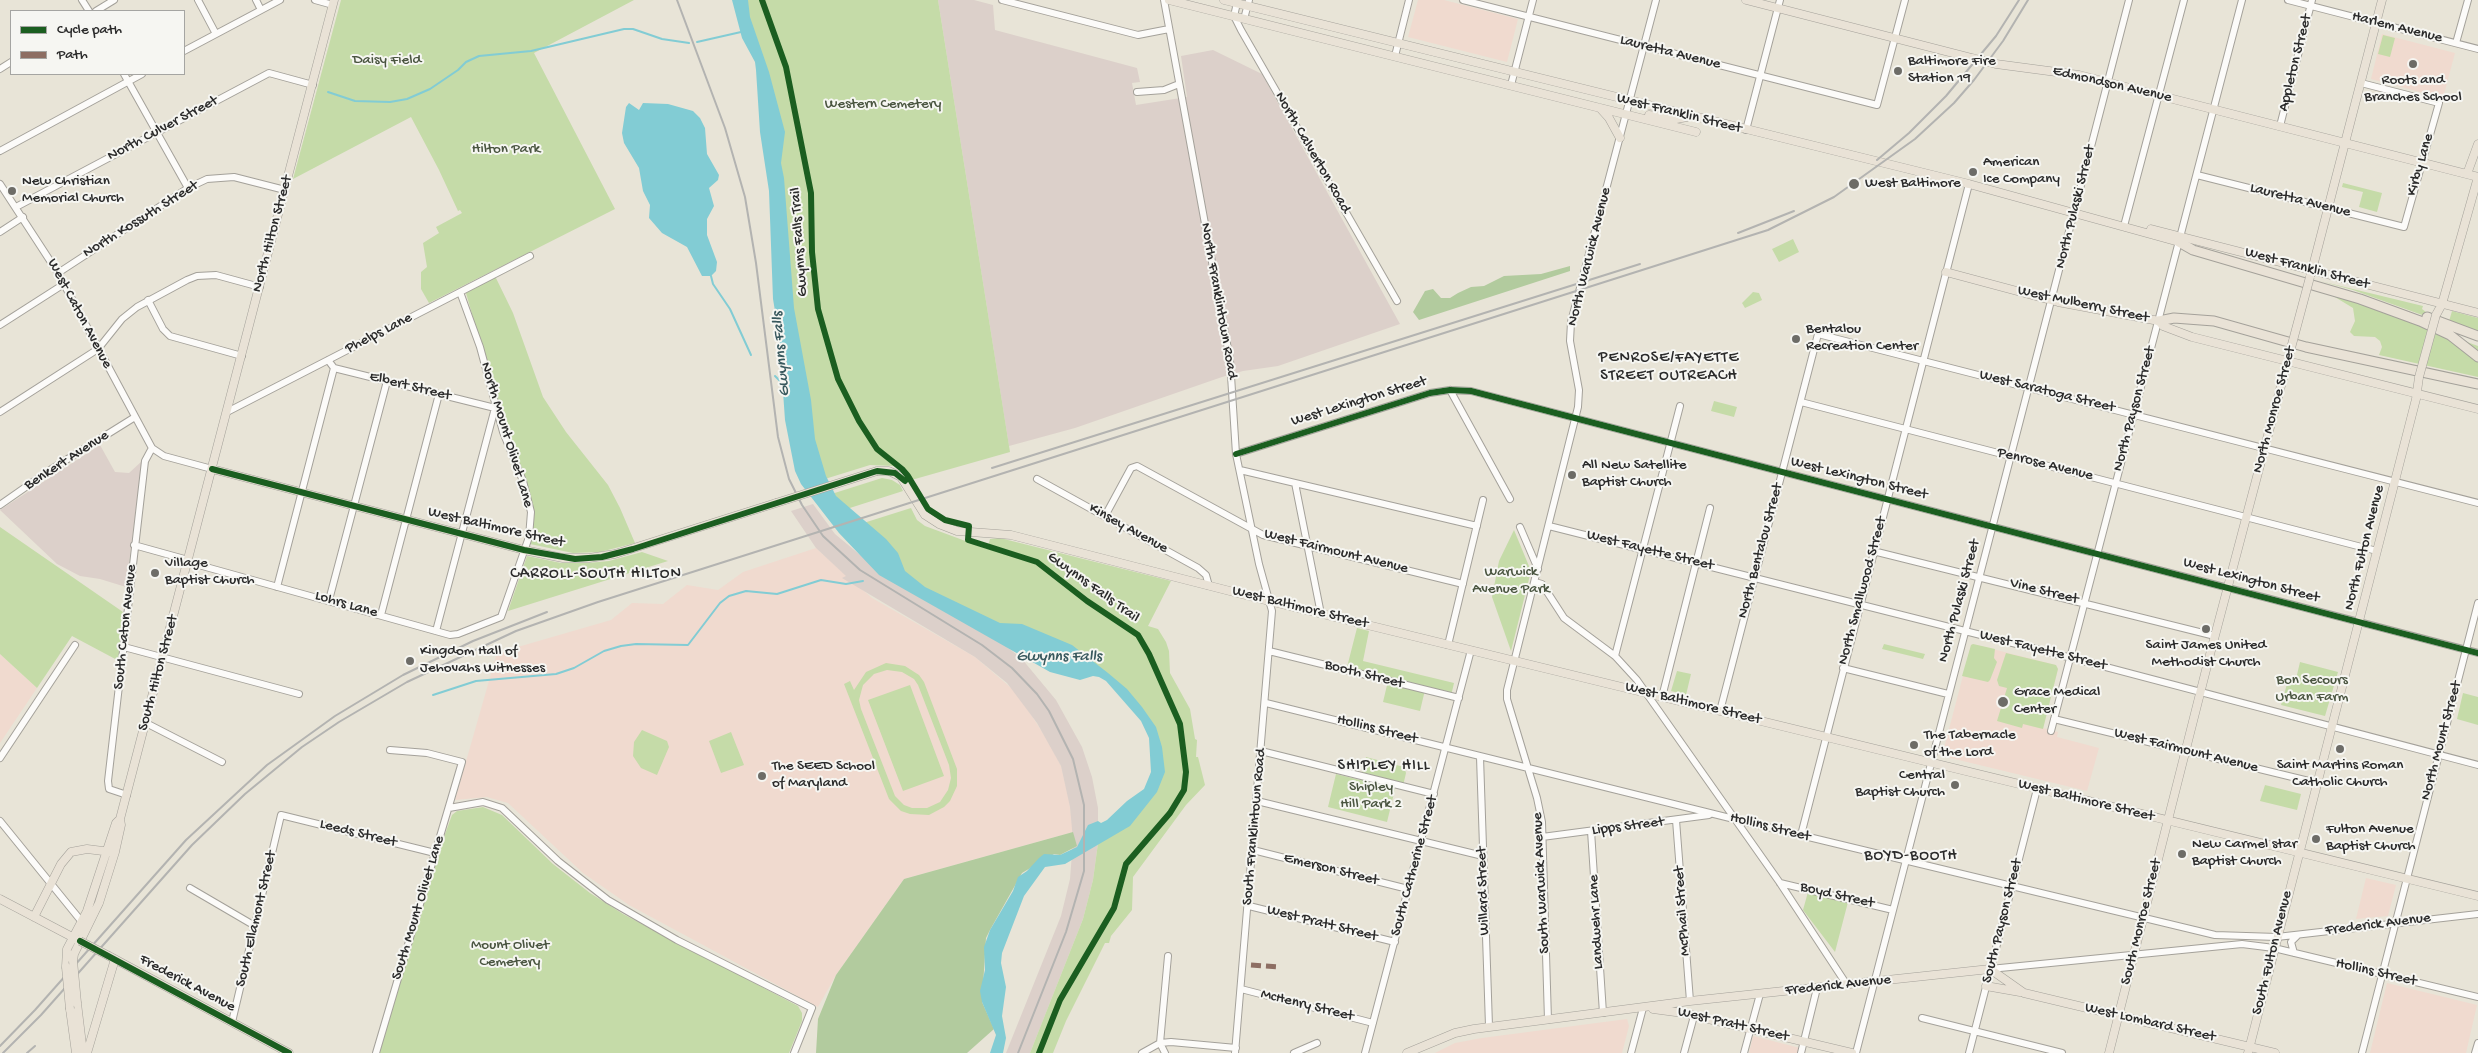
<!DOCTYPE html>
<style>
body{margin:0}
#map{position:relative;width:2478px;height:1053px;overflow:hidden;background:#e8e4d7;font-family:"Gochi Hand",sans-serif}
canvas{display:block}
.legend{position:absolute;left:10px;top:10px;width:175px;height:65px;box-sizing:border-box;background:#f6f6f2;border:1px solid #a5a5a2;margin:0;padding:6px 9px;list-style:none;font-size:15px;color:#2b2b2b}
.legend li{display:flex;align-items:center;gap:10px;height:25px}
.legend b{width:25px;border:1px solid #a5a5a2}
</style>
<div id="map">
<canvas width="2478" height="1053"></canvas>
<ul class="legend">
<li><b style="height:6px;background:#1b5e20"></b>Cycle path</li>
<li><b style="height:6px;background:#8d6e63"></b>Path</li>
</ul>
</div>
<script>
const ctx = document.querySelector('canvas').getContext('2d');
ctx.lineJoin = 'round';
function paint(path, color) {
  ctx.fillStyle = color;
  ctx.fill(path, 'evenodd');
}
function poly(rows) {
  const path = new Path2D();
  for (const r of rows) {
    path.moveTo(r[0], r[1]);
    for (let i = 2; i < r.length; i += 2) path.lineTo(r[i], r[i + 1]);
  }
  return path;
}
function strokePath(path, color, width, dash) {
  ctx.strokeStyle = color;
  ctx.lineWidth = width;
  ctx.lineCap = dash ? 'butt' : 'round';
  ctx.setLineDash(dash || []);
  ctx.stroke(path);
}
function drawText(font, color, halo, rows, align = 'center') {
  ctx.font = font + ' "Gochi Hand",sans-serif';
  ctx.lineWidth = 4;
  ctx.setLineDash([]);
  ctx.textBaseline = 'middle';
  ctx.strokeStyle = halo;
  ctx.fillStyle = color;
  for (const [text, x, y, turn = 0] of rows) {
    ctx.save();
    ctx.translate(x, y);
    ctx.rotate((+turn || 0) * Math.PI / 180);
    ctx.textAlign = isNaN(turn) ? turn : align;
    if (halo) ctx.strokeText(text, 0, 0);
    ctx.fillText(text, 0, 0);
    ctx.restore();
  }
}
paint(poly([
 [1418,0,1444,0,1518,19,1507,62,1408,37],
 [2382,34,2455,53,2443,98,2371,79],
 [816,548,872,598,975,657,1017,693,1050,744,1061,766,1069,799,1073,832,904,879,836,975,818,1007,629,905,583,873,508,803,487,797,455,800,497,653,611,620,632,603,663,604,687,585,718,590,743,572],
 [1973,644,2056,665,2058,669,2043,728,2058,732,2057,737,2099,748,2087,791,1942,756,1971,645],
 [0,654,37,688,0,743],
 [2366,878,2396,885,2388,916,2356,919],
 [2387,983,2477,1005,2466,1053,2370,1053],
 [1627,1019,1629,1026,1622,1053,1435,1053,1455,1043,1482,1038],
 [1753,1036,1800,1048,1798,1053,1749,1053]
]), '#f0dacf');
paint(poly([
 [938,0,974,0,993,5,995,30,1137,68,1140,82,1132,83,1136,105,1187,97,1181,56,1213,50,1262,74,1400,324,1278,366,1243,371,1222,377,1075,428,1009,446],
 [100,445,115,472,129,473,142,461,126,587,100,579,80,576,57,564,0,510],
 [813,504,835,534,877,569,1001,642,1022,659,1056,700,1082,747,1092,777,1098,808,1098,843,1093,880,1083,919,1030,1053,1006,1053,1061,916,1070,879,1073,840,1070,807,1061,766,1037,723,1007,683,975,657,842,578,846,576,816,548,791,511]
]), '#dcd0ca');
paint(poly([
 [341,0,634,0,534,53,615,209,429,303,421,289,421,272,427,267,423,243,439,233,436,227,462,213,460,210,458,211,439,170,411,117,293,179],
 [738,0,938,0,1010,452,915,479,910,479,901,469,894,466,870,465,812,483,768,105],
 [2383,35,2395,38,2390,57,2378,54],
 [2343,183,2382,193,2377,212,2359,207,2363,192,2342,187],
 [1793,239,1799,252,1779,262,1772,249],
 [495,276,513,313,543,397,566,432,608,485,620,508,635,543,600,552,573,553,530,544,534,521,529,491,504,427,466,293],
 [2320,281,2423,306,2422,309,2426,312,2425,316,2353,290],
 [2325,291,2478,346,2478,377,2379,355,2382,347,2380,341,2375,337,2354,336,2350,332,2355,321,2353,308],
 [1753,292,1759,293,1762,300,1745,308,1742,303],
 [2452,311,2478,318,2478,335,2448,325],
 [1714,401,1737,407,1734,417,1711,411],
 [882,478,892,480,900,485,903,491,831,514,822,497],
 [911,508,917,520,925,526,987,549,990,539,1000,538,1171,581,1148,626,1158,629,1166,642,1169,651,1170,673,1190,709,1195,739,1197,740,1196,757,1198,757,1205,785,1186,805,1133,877,1132,910,1111,936,1109,943,1105,943,1066,1021,1053,1053,1030,1053,1083,919,1093,880,1098,843,1155,780,1149,725,1097,669,995,630,922,592,854,526],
 [0,527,123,612,119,661,72,636,37,688,0,654],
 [1514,530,1531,571,1511,651,1492,597,1499,561],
 [642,552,668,561,508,611,527,556,561,563,588,563,609,561],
 [1357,628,1369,631,1363,661,1454,683,1451,696,1425,690,1420,711,1383,702,1388,681,1346,671],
 [1884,644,1925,654,1923,659,1882,649],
 [1973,644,1995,649,1994,658,1997,662,1990,680,1988,682,1962,676,1971,645],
 [2006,653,2056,665,2058,669,2043,729,2023,724,2022,728,1997,721,2007,688,1999,686,1997,680],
 [2300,662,2338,672,2325,716,2281,705,2289,677,2296,679],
 [886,663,905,666,919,675,924,682,957,769,957,786,950,801,944,807,929,815,910,814,901,811,889,799,844,684,850,681,854,690,866,672],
 [887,670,902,672,914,679,918,685,949,765,951,778,948,790,940,802,927,808,912,808,904,805,895,796,861,709,859,700,863,685,874,674],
 [1677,671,1691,674,1686,695,1671,691],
 [910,685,944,776,903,791,868,700],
 [2463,693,2478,697,2478,725,2457,719],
 [642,730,667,741,669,747,657,775,641,768,633,756,634,742],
 [731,732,744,765,721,773,709,741],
 [1366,757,1404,767,1406,773,1403,786,1396,785,1387,822,1328,807,1336,774,1360,780],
 [2265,785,2301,794,2297,810,2260,801],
 [483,807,502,815,553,864,590,893,623,914,798,1006,802,1013,802,1021,789,1053,379,1053,433,867,452,815,457,811],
 [1808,892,1848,902,1835,952,1803,910]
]), '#c5dba8');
paint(poly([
 [1570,266,1570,271,1419,320,1413,312,1425,291,1433,289,1441,298,1450,298,1458,293,1471,287,1484,286,1504,276,1541,274],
 [1073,832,1077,846,1060,855,1054,854,1022,873,990,930,986,938,982,1002,994,1029,967,1053,816,1053,818,1019,836,975,904,879]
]), '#b2cb9e');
paint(poly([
 [732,0,748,0,750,17,769,72,785,132,781,163,784,178,794,308,811,400,815,439,826,476,836,496,886,539,898,553,905,571,925,587,1000,623,1022,624,1072,645,1108,673,1127,689,1142,707,1156,727,1162,747,1165,772,1157,792,1130,826,1065,864,1045,867,1024,896,1002,953,1001,963,1006,987,1002,1016,1006,1038,1003,1053,990,1053,996,1035,982,1002,980,991,985,970,984,947,990,930,1013,891,1018,877,1027,871,1039,858,1044,854,1060,855,1077,847,1088,825,1098,821,1101,823,1107,820,1127,801,1144,789,1151,772,1149,738,1141,721,1106,681,1099,677,1093,676,1080,680,1050,672,879,575,839,533,801,484,795,471,785,420,779,335,773,299,769,191,760,132,756,70,755,62,742,38],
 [629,103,639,110,643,103,668,104,693,111,700,118,705,128,707,154,719,175,718,180,709,188,714,206,707,219,707,235,717,262,716,271,711,276,702,276,687,247,662,233,649,218,650,205,643,191,639,168,624,143,622,133,626,107]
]), '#82ccd4');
strokePath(poly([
 [697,42,741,32],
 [328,92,355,101,390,102,407,99,430,89,458,70,466,62,479,56,531,51,624,29,633,29,662,39,689,43],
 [711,276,713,284,730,309,751,355],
 [775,376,782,383],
 [433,695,476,681,556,674,574,668,604,651,621,646,636,644,688,645,720,603,729,596,746,591,777,594,821,580,846,584,863,581]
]), '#82ccd4', 2);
const minor = poly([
 [82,0,89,11],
 [198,0,216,34],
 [256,0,261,10],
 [315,0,333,5],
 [1002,0,1138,35,1169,29],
 [1164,0,1230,360,1236,454,1259,564,1272,611,1235,1053],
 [1463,0,1877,105,1905,0],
 [2288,0,2478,49],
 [1237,3,1234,16,1241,30,1397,301],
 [96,11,114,0],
 [1244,19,1249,0],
 [2456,43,2468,0],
 [184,51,280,0],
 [1395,56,1409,0],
 [0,69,11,62],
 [124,74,188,188],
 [1511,85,1533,0],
 [1137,92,1164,90,1179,84],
 [2280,126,2312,0],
 [1746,130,1780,0],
 [0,151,142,74],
 [2197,175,2404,227,2439,103,2361,83],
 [0,184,58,273,152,448,164,456,212,469],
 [16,207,269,73,313,85],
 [2124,226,2184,0],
 [0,232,23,217],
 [58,273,188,188,207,179,234,177,285,190],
 [148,300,163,329,170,336,242,356],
 [0,325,64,284],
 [328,360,334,368,495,408,436,631],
 [1450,390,1510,499],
 [1801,402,2377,551],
 [0,412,98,349,122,319,137,307,187,280,197,276,216,275,260,287],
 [227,412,530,256],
 [1236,454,1430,393,1450,390,1471,391,2478,653],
 [1240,470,1477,526],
 [1037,479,1198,568,1206,575,1209,586],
 [1295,483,1321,614],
 [0,505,50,470,135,417],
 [1105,516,1131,468,1137,466,1263,535,1463,584],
 [1549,526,2064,656,2478,765],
 [1520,527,1538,569],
 [134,545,188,560],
 [1873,551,2215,636],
 [188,562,450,635,458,634,501,617,529,537,531,512,523,481,503,432,480,347,460,292],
 [1535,582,1542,584,1564,618,1615,656,1637,680,1780,883,1847,985],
 [277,587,334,368],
 [329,600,387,381],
 [381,615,439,394],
 [1448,645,1483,500],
 [124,647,299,694],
 [1269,651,1459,698],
 [1615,656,1680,406],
 [1843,668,1948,694],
 [1662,697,1710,508],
 [1266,703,1734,819,2215,935,2277,937,2478,914],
 [1720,711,1818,334,2478,503],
 [2054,719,2317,783],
 [146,723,222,762],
 [2051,731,2242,0],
 [1261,751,1434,794],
 [1480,757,1489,1026],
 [0,758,75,645],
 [127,795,109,789,108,781,145,461,152,448],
 [1257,801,1483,856],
 [449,808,483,802,502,808,558,861,608,900,677,940,812,1008,794,1053],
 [1676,820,1690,1001],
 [0,821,82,922],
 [1591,831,1603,1013],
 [1801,835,1969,184],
 [1542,837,1709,815],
 [1253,850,1408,889],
 [1780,883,1893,910],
 [190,888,255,926],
 [1249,906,1395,942],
 [2294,953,2291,942,2298,935],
 [1990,969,2242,944,2274,948,2478,997],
 [1241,989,1373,1023],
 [1922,1018,2062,1053],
 [1548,1020,1542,822,1537,798,1507,699,1507,690,1578,407,1579,390,1570,341,1571,322,1656,0],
 [232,1022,281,815,435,853],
 [376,1053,462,762,427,753,390,750],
 [1142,1053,1160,1043,1171,1042,1236,1048],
 [1165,1053,1160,1043,1168,956],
 [1294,1053,1317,1043],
 [1365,1053,1471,650],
 [1631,1053,1643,1008],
 [1684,1053,1694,1016],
 [1744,1053,1760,994],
 [1801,1053,1817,988],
 [1856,1053,2129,0],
 [1969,1053,2037,789],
 [2362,1053,2478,603],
 [2475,1053,2478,1043]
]);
const major = poly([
 [1169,0,1696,132],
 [1224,0,1969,184,2179,242],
 [1746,0,1972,58],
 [1996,64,2079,75,2478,177],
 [1600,108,1609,118,1620,138],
 [1649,115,1676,119,1687,117],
 [2467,174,2478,144],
 [2151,229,2478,313],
 [1946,272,2058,302,2159,321,2163,326,2192,337,2478,409],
 [2311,274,2382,0],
 [2436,315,2442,304,2478,177],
 [212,469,524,550,563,558,589,558,615,554,776,503],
 [877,471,889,471,901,477,925,515,939,524,957,531,1011,535,1261,599,2478,896],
 [0,899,76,939],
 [34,917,61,864,71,852,87,849,111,852],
 [109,956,289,1053],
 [73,961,74,954,99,903,115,852,121,825,120,819,334,0],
 [66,967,67,949,87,911,116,823,120,819],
 [1986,986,2020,992],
 [77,1003,83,1053],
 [70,1009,76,1053],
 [1653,1009,1683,1013,1852,1053],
 [87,1053,115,959],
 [1407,1053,1455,1033,1474,1029,1690,1001,1990,969,2024,993,2275,1053],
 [2109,1053,2208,662,2291,348],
 [2248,1053,2416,399,2419,377]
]);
const highway = poly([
 [2179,242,2193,250,2360,299,2420,321,2450,335,2478,357],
 [2427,317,2478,336],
 [2159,321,2174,318,2214,321,2306,347,2478,384]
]);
strokePath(minor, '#a4a19a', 8);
strokePath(major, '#a4a19a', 9);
strokePath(highway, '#a4a19a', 11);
strokePath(minor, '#fcfbf9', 6);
strokePath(major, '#e9e2d6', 8);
strokePath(highway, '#e9e2d6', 9);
strokePath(poly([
 [677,0,725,128,745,197,756,263,778,437,789,479,802,505,823,536,860,570,982,645,1012,668,1037,694,1049,711,1073,759,1084,805,1084,871,1066,932,1018,1053],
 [1877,160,1909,133,1946,96,1996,36,2019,0],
 [1738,233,1794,211],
 [992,468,1640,264],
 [0,1046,35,1010,186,840,267,765,335,716,403,675,473,641,547,612],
 [3,1053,41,1015,192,845,245,794,302,747,339,722,407,682,516,631,598,602,1768,230,1834,197,1915,139,1954,103,1974,80,2003,41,2028,0],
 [27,1053,35,1046]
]), '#b3b3b1', 2);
const majorBridge = poly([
 [1972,58,1996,64],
 [2291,348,2310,277],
 [2419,377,2436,315],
 [776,503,877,471],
 [80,941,109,956],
 [73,961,77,1003],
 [66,967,70,1009]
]);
strokePath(majorBridge, '#a4a19a', 9, []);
strokePath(majorBridge, '#e9e2d6', 8);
strokePath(poly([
 [1251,965,1280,967]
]), '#8d6e63', 5, [10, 5]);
strokePath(poly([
 [762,0,786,67,811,193,812,252,818,309,838,379,859,421,877,449,902,469,908,476,928,509,945,520,969,526,968,540,1037,562,1087,601,1138,635,1149,654,1180,724,1186,772,1184,790,1170,813,1126,864,1114,908,1060,1000,1039,1053],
 [1236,454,1430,393,1450,390,1471,391,2478,653],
 [212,469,524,550,575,559,602,557,633,549,877,471,895,473,905,481],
 [80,941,289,1053]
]), '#1b5e20', 6);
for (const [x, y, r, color] of [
 [2413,64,5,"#6d6c67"],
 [1898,71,5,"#6d6c67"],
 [1973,172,5,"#6d6c67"],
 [1854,184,6,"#6d6c67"],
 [12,191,5,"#6d6c67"],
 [1796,339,5,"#6d6c67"],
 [1572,475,5,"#6d6c67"],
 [155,573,5,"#6d6c67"],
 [2206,629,5,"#6d6c67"],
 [410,661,5,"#6d6c67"],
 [2003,702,6,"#6d6c67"],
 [1914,745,5,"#6d6c67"],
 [2340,749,5,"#6d6c67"],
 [762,776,5,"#6d6c67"],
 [1955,785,5,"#6d6c67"],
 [2316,839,5,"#6d6c67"],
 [2182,854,5,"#6d6c67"]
]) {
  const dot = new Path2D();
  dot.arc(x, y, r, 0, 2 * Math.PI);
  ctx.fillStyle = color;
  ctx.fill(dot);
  strokePath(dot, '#f6f6f2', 2);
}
drawText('15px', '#2b2b2b', '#f6f6f2', [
 ["Harlem Avenue",2397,28,14],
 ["Lauretta Avenue",1670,53,14],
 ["Appleton Street",2296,63,-76],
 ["Edmondson Avenue",2112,85,13],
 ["West Franklin Street",1679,114,14],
 ["North Culver Street",163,129,-28],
 ["North Calverton Road",1312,153,60],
 ["Kirby Lane",2421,165,-74],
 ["Lauretta Avenue",2300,201,14],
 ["North Pulaski Street",2076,207,-76],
 ["North Kossuth Street",141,220,-32],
 ["North Hilton Street",273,234,-75],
 ["Gwynns Falls Trail",800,242,-94],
 ["North Warwick Avenue",1590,257,-76],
 ["West Franklin Street",2307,269,15],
 ["North Franklintown Road",1218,301,80],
 ["West Mulberry Street",2083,305,12],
 ["West Caton Avenue",79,314,62],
 ["Phelps Lane",379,334,-27],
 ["Elbert Street",410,387,14],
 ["West Saratoga Street",2047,392,14],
 ["West Lexington Street",1359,402,-17],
 ["North Payson Street",2135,409,-75],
 ["North Monroe Street",2275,410,-75],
 ["North Mount Olivet Lane",506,435,73],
 ["Benkert Avenue",67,461,-33],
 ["Penrose Avenue",2045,465,14],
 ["West Lexington Street",1859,479,14],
 ["West Baltimore Street",496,528,13],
 ["Kinsey Avenue",1128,529,29],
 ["North Fulton Avenue",2365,548,-76],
 ["West Fayette Street",1650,551,14],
 ["North Bentalou Street",1761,551,-75],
 ["West Fairmount Avenue",1336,552,14],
 ["West Lexington Street",2251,581,15],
 ["Gwynns Falls Trail",1093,588,36],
 ["North Smallwood Street",1863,591,-75],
 ["Vine Street",2044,592,14],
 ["North Pulaski Street",1960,601,-75],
 ["Lohrs Lane",346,605,16],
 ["West Baltimore Street",1300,608,14],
 ["South Caton Avenue",126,627,-84],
 ["West Fayette Street",2043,651,14],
 ["South Hilton Street",159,673,-75],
 ["Booth Street",1364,675,14],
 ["West Baltimore Street",1693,704,14],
 ["Hollins Street",1377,730,14],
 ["North Mount Street",2442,741,-75],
 ["West Fairmount Avenue",2186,751,14],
 ["West Baltimore Street",2086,801,14],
 ["South Franklintown Road",1255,827,-85],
 ["Lipps Street",1628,827,-7],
 ["Hollins Street",1770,828,14],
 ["Leeds Street",358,834,14],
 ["South Catherine Street",1415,866,-75],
 ["Emerson Street",1331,870,14],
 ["South Warwick Avenue",1542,883,-93],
 ["Willard Street",1484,891,-92],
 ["Boyd Street",1837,896,13],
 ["South Mount Olivet Lane",419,908,-73],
 ["McPhail Street",1683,911,-94],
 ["South Ellamont Street",257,919,-77],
 ["South Payson Street",2003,921,-76],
 ["Landwehr Lane",1597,922,-93],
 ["South Monroe Street",2142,922,-76],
 ["West Pratt Street",1322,924,14],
 ["Frederick Avenue",2378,925,-7],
 ["South Fulton Avenue",2273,953,-76],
 ["Hollins Street",2376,973,13],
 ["Frederick Avenue",187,984,28],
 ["Frederick Avenue",1838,986,-6],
 ["McHenry Street",1307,1006,14],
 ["West Lombard Street",2150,1023,13],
 ["West Pratt Street",1733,1025,13]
]);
drawText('15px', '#4a5540', '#f6f6f2', [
 ["Daisy Field",387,61],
 ["Western Cemetery",883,105],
 ["Hilton Park",506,150],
 ["Warwick",1511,573],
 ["Avenue Park",1511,590],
 ["Bon Secours",2312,681],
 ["Urban Farm",2312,698],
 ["Shipley",1371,788],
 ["Hill Park 2",1371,805],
 ["Mount Olivet",510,946],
 ["Cemetery",510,963]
]);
drawText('15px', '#2b2b2b', '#f6f6f2', [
 ["Baltimore Fire",1908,62],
 ["Station 19",1908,79],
 ["Roots and",2413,81,"center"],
 ["Branches School",2413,98,"center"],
 ["American",1983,163],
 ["Ice Company",1983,180],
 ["New Christian",22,182],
 ["Memorial Church",22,199],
 ["West Baltimore",1865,184],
 ["Bentalou",1806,330],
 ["Recreation Center",1806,347],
 ["All New Satellite",1582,466],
 ["Baptist Church",1582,483],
 ["Village",165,564],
 ["Baptist Church",165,581],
 ["Saint James United",2206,646,"center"],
 ["Methodist Church",2206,663,"center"],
 ["Kingdom Hall of",420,652],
 ["Jehovahs Witnesses",420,669],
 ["Grace Medical",2014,693],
 ["Center",2014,710],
 ["The Tabernacle",1924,736],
 ["of the Lord",1924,753],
 ["Saint Martins Roman",2340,766,"center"],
 ["Catholic Church",2340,783,"center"],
 ["The SEED School",772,767],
 ["of Maryland",772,784],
 ["Central",1945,776,"right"],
 ["Baptist Church",1945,793,"right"],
 ["Fulton Avenue",2326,830],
 ["Baptist Church",2326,847],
 ["New Carmel star",2192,845],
 ["Baptist Church",2192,862]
], 'left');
drawText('italic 16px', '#38585d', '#f6f6f2', [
 ["Gwynns Falls",782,354,-95],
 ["Gwynns Falls",1059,658]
]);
ctx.letterSpacing = '1px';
drawText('16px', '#2b2b2b', '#f6f6f2', [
 ["PENROSE/FAYETTE",1669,359],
 ["STREET OUTREACH",1669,377],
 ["CARROLL-SOUTH HILTON",596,575],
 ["SHIPLEY HILL",1384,767],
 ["BOYD-BOOTH",1911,857]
]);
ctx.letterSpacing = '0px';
</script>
